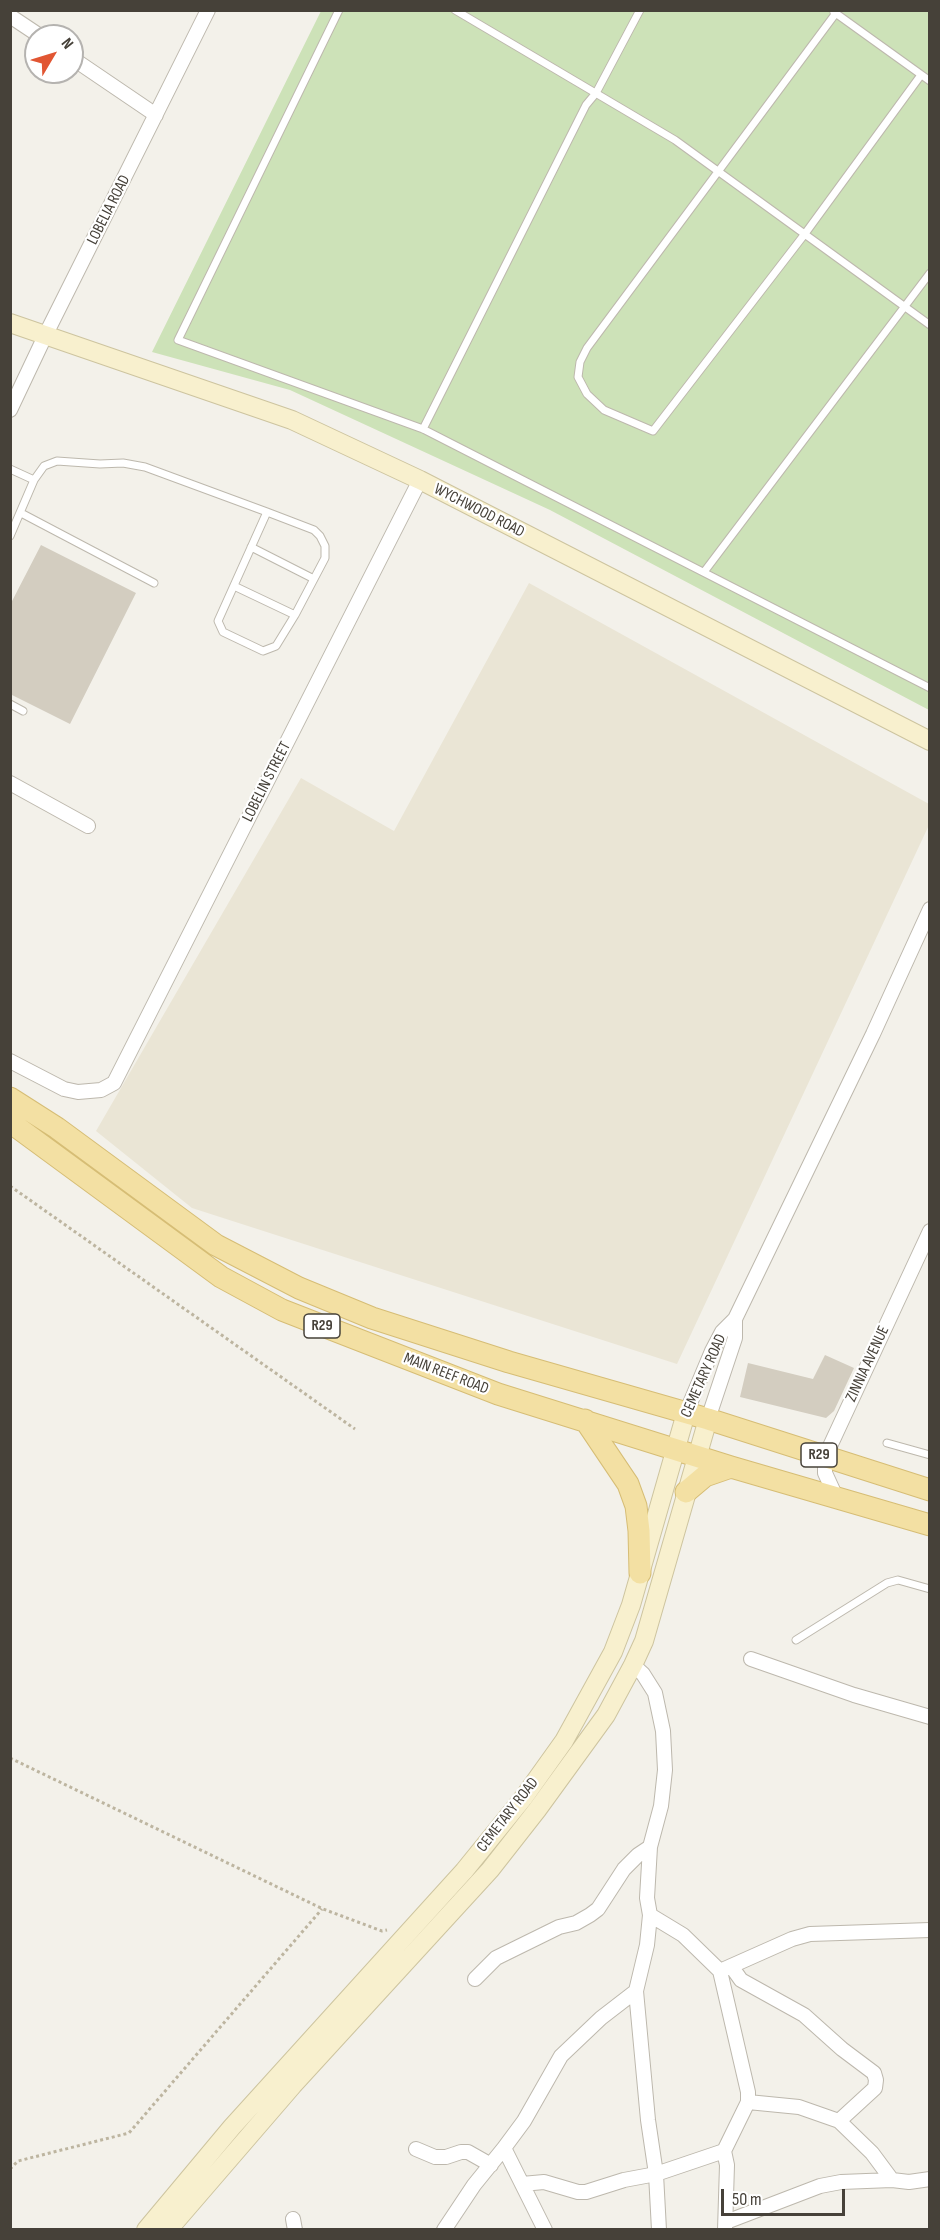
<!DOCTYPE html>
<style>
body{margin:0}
#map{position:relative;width:940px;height:2240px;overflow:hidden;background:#f3f1ea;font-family:"Sofia Sans Condensed",sans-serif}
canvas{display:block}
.frame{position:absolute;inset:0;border:12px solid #464139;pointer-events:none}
.north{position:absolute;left:24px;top:24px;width:60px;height:60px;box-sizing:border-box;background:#fff;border:2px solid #b5b3b0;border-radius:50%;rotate:52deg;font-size:16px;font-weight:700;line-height:24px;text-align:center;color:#464139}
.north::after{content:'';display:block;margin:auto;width:21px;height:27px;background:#e15633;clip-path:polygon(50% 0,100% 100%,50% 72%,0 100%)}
.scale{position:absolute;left:721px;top:2189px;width:124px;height:27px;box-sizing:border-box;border:3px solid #464139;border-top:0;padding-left:8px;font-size:18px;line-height:21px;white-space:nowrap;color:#464139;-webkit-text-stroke:4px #fff;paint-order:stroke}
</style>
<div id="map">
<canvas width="940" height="2240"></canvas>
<div class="frame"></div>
<div class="north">N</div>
<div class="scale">50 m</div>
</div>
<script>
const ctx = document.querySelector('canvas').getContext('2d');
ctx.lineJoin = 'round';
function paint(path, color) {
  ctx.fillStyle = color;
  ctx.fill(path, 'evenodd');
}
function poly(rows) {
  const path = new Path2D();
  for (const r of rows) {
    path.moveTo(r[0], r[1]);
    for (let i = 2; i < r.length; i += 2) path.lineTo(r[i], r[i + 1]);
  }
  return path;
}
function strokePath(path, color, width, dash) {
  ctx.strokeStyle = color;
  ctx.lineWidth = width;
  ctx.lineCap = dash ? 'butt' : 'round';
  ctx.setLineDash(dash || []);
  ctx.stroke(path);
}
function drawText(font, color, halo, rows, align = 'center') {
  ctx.font = font + ' "Sofia Sans Condensed",sans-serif';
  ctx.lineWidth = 4.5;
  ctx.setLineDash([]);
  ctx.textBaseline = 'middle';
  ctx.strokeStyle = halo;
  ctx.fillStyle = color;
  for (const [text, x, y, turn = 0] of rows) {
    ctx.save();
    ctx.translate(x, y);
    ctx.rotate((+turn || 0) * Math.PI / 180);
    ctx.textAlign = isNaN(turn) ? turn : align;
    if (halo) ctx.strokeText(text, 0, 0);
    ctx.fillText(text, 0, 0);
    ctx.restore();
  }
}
paint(poly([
 [529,583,929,804,929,825,677,1364,192,1208,96,1131,301,778,394,831]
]), '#eae5d5');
paint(poly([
 [321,11,929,11,929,710,550,510,290,390,152,352]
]), '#cde2b8');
paint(poly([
 [41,545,136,593,70,724,10,694,10,605],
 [825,1355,854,1368,834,1411,826,1418,740,1397,748,1363,813,1379]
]), '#d3cdc0');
const lane = poly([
 [339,10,178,340,423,429,930,688],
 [455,10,675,140,930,325],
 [834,12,930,81],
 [836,13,587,348,580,362,578,377,587,394,604,410,653,431,804,235,921,75],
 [423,429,586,105,596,93,640,10],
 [10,469,34,480],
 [21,513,154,583],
 [10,536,34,480,44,466,57,461,100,464,123,463,145,467,267,512,314,530,320,536,325,546,325,558,295,615,276,646,263,651,223,632,218,621,267,512],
 [251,547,314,579],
 [704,572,930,273],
 [234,586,295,615],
 [10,704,23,711],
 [887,1443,930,1455],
 [796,1640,887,1583,898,1580,930,1589]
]);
const street = poly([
 [10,16,40,36],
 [72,58,156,115],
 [10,410,46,334,208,10],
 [10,783,88,826],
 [10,1061,64,1089,78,1092,101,1090,114,1083,420,480],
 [686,1413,712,1351,722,1332,735,1319,873,1034,930,909],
 [708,1419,735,1338,735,1319],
 [836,1497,825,1473,825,1457,930,1231],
 [751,1659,854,1695,930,1717],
 [633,1665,643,1674,655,1693,663,1731,665,1770,661,1806,650,1847,647,1898,650,1915,683,1935,720,1971,792,1939,810,1934,930,1930],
 [650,1915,647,1945,636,1991,648,2120,656,2174,659,2230],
 [731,1966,741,1980,804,2015,842,2049,874,2073,876,2080,875,2088,839,2121],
 [720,1971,748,2092,748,2102,724,2151,727,2165,725,2230],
 [475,1979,496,1958,559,1927,576,1923,590,1915,598,1909,624,1869,638,1855,650,1847],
 [748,2102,799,2107,839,2121,872,2153,892,2180],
 [416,2149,435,2157,446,2157,461,2152,468,2152,491,2165],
 [522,2184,544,2182,578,2192,586,2192,624,2180,656,2174,724,2151],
 [293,2219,295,2230],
 [726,2222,820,2186,841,2182,892,2180,909,2182,930,2179],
 [444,2230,474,2185,504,2148],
 [545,2230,504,2148,524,2121,561,2056,601,2018,636,1991]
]);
const secondary = poly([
 [10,323,292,420,420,480,930,741],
 [146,2230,232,2127,464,1871,524,1797,564,1741,613,1652,631,1605,686,1413],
 [168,2230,293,2085,490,1870,537,1810,606,1715,633,1665,644,1641,708,1419]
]);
const primary = poly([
 [10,1098,57,1128,216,1245,299,1288,372,1318,509,1362,708,1419,930,1490],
 [10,1122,221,1277,282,1310,498,1394,731,1467,930,1525],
 [585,1420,628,1484,636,1506,639,1531,640,1573],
 [686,1492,705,1476,731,1467]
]);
strokePath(lane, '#bdb8ad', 9);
strokePath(street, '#bdb8ad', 16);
strokePath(secondary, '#cdc49f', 20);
strokePath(primary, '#d6bd75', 23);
strokePath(poly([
 [10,1186,355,1429],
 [10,1758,323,1909,382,1931,387,1930],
 [10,2169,18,2161,129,2133,322,1909]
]), '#bdb5a0', 3, [3, 3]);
strokePath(lane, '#fff', 7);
strokePath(street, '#fff', 14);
strokePath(secondary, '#f8f0ce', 18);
strokePath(primary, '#f3e0a3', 21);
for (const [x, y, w] of [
 [322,1326,36],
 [819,1455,36]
]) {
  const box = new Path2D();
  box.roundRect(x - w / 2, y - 12, w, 24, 4.5);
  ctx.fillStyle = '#fff';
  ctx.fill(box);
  strokePath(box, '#464139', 1.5);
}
drawText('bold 15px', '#464139', null, [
 ["R29",322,1326],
 ["R29",819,1455]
]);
drawText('16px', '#464139', '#fff', [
 ["LOBELIA ROAD",109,210,-63],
 ["WYCHWOOD ROAD",479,511,27],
 ["LOBELIN STREET",267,782,-63],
 ["ZINNIA AVENUE",868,1364,-65],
 ["MAIN REEF ROAD",446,1374,21],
 ["CEMETARY ROAD",704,1376,-66],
 ["CEMETARY ROAD",508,1815,-52]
]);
</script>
